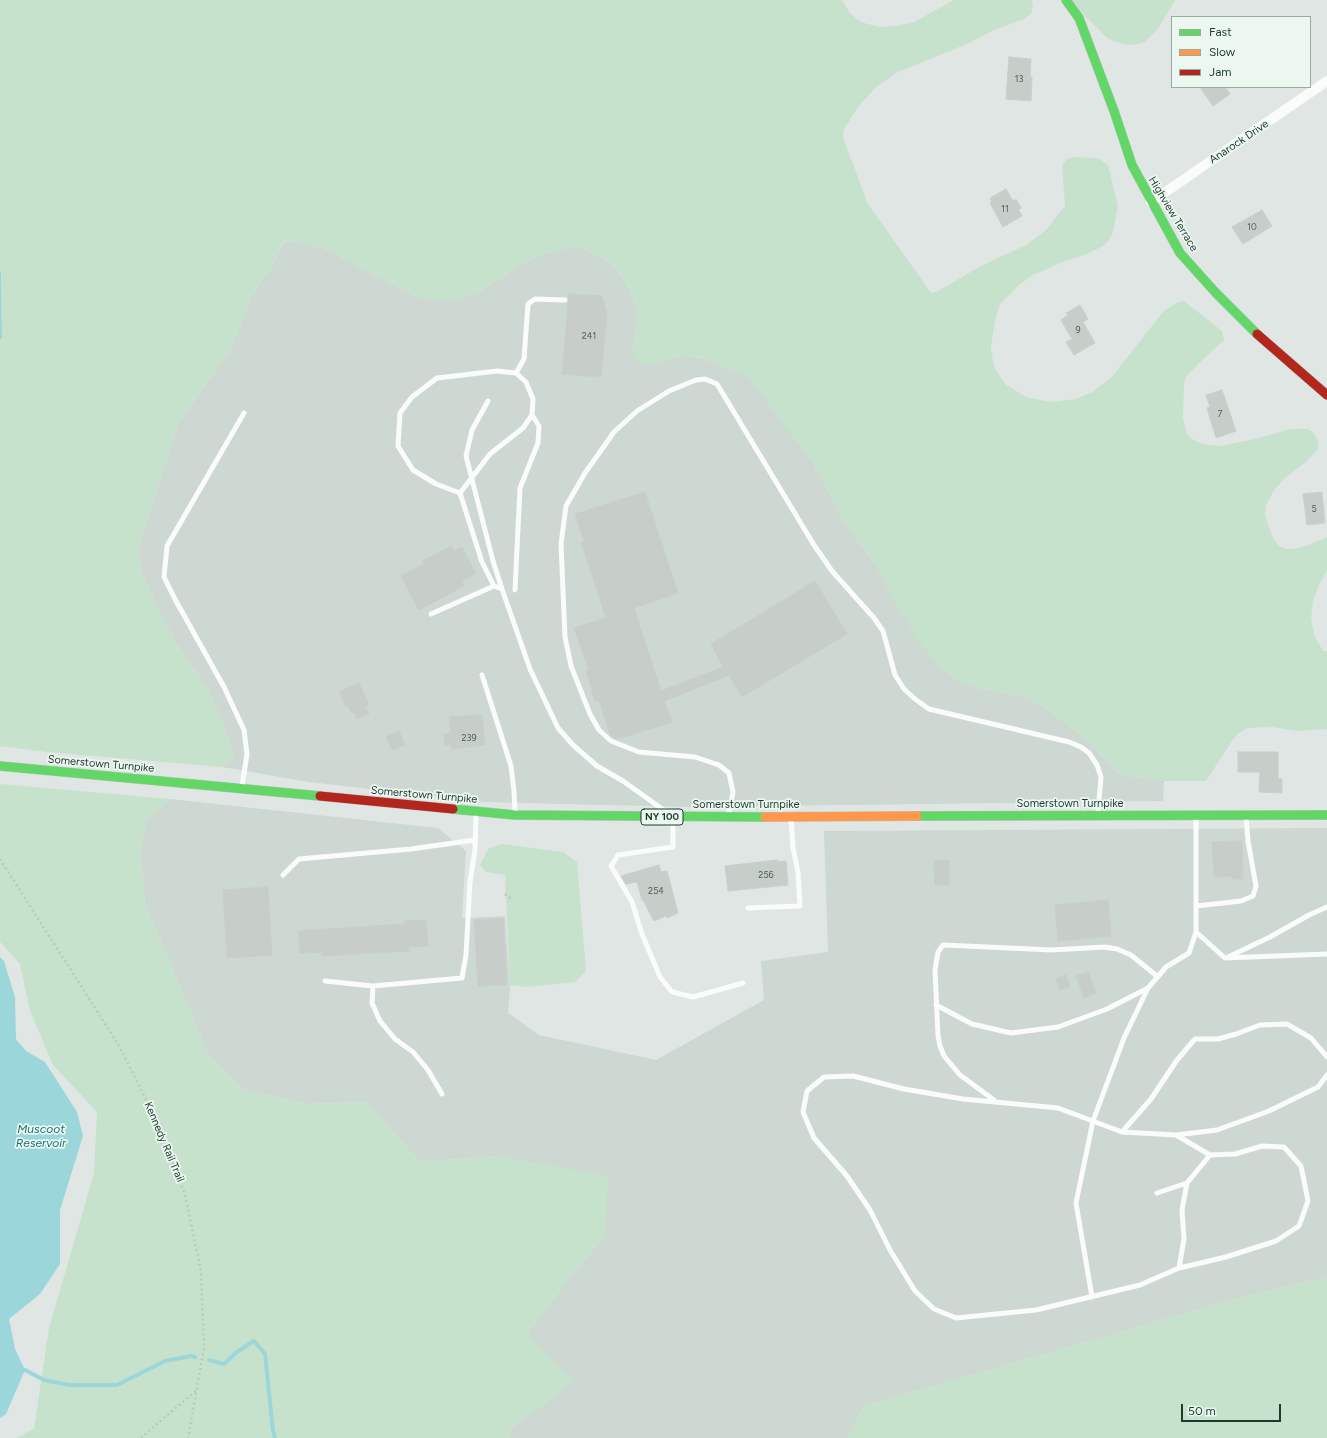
<!DOCTYPE html>
<style>
body{margin:0}
#map{position:relative;width:1327px;height:1438px;overflow:hidden;background:#e0e6e3;font-family:Figtree,sans-serif}
canvas{display:block}
.legend{position:absolute;left:1171px;top:16px;width:140px;height:72px;box-sizing:border-box;background:#ecf7f0;border:1px solid #99aba3;margin:0;padding:5px 7px;list-style:none;font-size:12px;color:#1d3a2f}
.legend li{display:flex;align-items:center;gap:8px;height:20px}
.legend b{width:20px;border:1px solid #99aba3}
.scale{position:absolute;left:1181px;top:1404px;width:100px;height:18px;box-sizing:border-box;border:2px solid #1d3a2f;border-top:0;padding-left:5px;font-size:12px;line-height:14px;white-space:nowrap;color:#1d3a2f;-webkit-text-stroke:3px #ecf7f0;paint-order:stroke}
</style>
<div id="map">
<canvas width="1327" height="1438"></canvas>
<ul class="legend">
<li><b style="height:5px;background:#63d668"></b>Fast</li>
<li><b style="height:5px;background:#ff974d"></b>Slow</li>
<li><b style="height:5px;background:#b3261e"></b>Jam</li>
</ul>
<div class="scale">50 m</div>
</div>
<script>
const ctx = document.querySelector('canvas').getContext('2d');
ctx.lineJoin = 'round';
function paint(path, color) {
  ctx.fillStyle = color;
  ctx.fill(path, 'evenodd');
}
function poly(rows) {
  const path = new Path2D();
  for (const r of rows) {
    path.moveTo(r[0], r[1]);
    for (let i = 2; i < r.length; i += 2) path.lineTo(r[i], r[i + 1]);
  }
  return path;
}
function strokePath(path, color, width, dash) {
  ctx.strokeStyle = color;
  ctx.lineWidth = width;
  ctx.lineCap = dash ? 'butt' : 'round';
  ctx.setLineDash(dash || []);
  ctx.stroke(path);
}
function drawText(font, color, halo, rows, align = 'center') {
  ctx.font = font + ' Figtree,sans-serif';
  ctx.lineWidth = 3.5;
  ctx.setLineDash([]);
  ctx.textBaseline = 'middle';
  ctx.strokeStyle = halo;
  ctx.fillStyle = color;
  for (const [text, x, y, turn = 0] of rows) {
    ctx.save();
    ctx.translate(x, y);
    ctx.rotate((+turn || 0) * Math.PI / 180);
    ctx.textAlign = isNaN(turn) ? turn : align;
    if (halo) ctx.strokeText(text, 0, 0);
    ctx.fillText(text, 0, 0);
    ctx.restore();
  }
}
paint(poly([
 [291,241,300,242,323,248,418,297,475,295,525,262,558,249,575,247,584,249,606,259,618,271,627,284,637,307,638,323,632,347,654,364,686,355,701,358,748,376,812,461,845,523,878,568,893,598,942,669,963,683,978,688,1020,696,1042,706,1062,720,1087,741,1116,771,1123,775,1164,781,1163,801,685,807,484,802,309,782,222,767,229,762,234,755,218,712,207,688,178,646,161,615,142,574,138,548,178,424,228,353,239,329,251,297,260,282,271,268,283,243],
 [170,799,438,828,466,851,462,918,505,916,510,988,508,1013,539,1035,656,1060,764,1000,761,961,828,952,824,831,1327,828,1327,1277,1239,1298,864,1406,847,1438,509,1438,510,1429,573,1382,527,1334,568,1279,605,1236,499,1156,420,1162,366,1102,308,1104,244,1090,208,1054,145,904,140,851,146,821]
]), '#cdd8d2');
paint(poly([
 [0,0,842,0,850,13,857,19,864,23,880,27,897,26,914,22,954,0,1031,0,1033,5,1031,14,1024,19,992,31,969,43,896,73,876,87,858,107,844,129,843,138,868,204,931,293,938,291,981,266,1026,245,1045,231,1065,206,1062,165,1067,159,1075,157,1093,158,1101,160,1108,165,1118,206,1113,232,1109,240,1103,246,1087,254,1063,262,1031,276,1018,286,1000,304,995,320,991,346,993,362,996,370,1005,384,1026,397,1051,402,1076,399,1092,392,1111,378,1163,312,1176,303,1184,301,1222,331,1224,340,1199,363,1187,375,1184,383,1183,418,1187,435,1194,440,1202,444,1219,446,1251,440,1291,429,1307,429,1314,433,1318,441,1318,449,1306,462,1286,477,1274,490,1266,505,1265,514,1267,522,1273,538,1278,545,1285,549,1294,549,1309,545,1327,537,1327,570,1319,585,1313,601,1311,618,1314,635,1323,651,1327,651,1327,729,1297,731,1272,727,1248,728,1240,732,1234,738,1206,781,1164,781,1123,775,1116,771,1087,741,1062,720,1042,706,1020,696,978,688,963,683,942,669,918,641,893,598,878,568,845,523,812,461,748,377,702,358,686,355,654,364,645,364,638,361,634,355,632,346,638,323,637,307,627,284,618,271,606,259,584,249,575,247,558,249,525,262,475,295,459,299,433,300,418,297,323,248,300,242,291,241,283,242,271,268,260,282,251,297,239,329,228,353,178,424,138,548,142,574,161,615,178,646,207,688,218,712,234,755,230,762,222,767,47,752,0,746,0,340,2,337,1,272,0,270],
 [1072,0,1175,0,1158,29,1146,41,1139,44,1130,45,1122,44,1107,38,1084,15],
 [0,784,170,799,146,821,140,851,145,904,208,1054,244,1090,308,1104,366,1102,420,1162,499,1156,608,1176,605,1236,568,1279,527,1334,574,1382,510,1429,509,1438,16,1438,34,1429,49,1328,94,1173,97,1112,53,1065,30,1011,20,964,0,942],
 [501,844,563,852,577,862,586,971,575,982,527,987,510,985,505,875,486,872,480,865,488,849],
 [1327,1277,1327,1438,847,1438,864,1406,1239,1298]
]), '#c7e2cc');
paint(poly([
 [0,270,1,272,2,338,0,340],
 [0,957,4,961,15,997,16,1039,26,1051,45,1062,77,1112,83,1136,60,1210,60,1264,40,1294,9,1319,15,1349,25,1370,6,1414,0,1418]
]), '#9bd7da');
strokePath(poly([
 [209,1360,224,1364,237,1352,254,1341,265,1354,273,1431,275,1438],
 [25,1370,44,1380,69,1385,117,1385,165,1361,191,1356,195,1357]
]), '#9bd7da', 4);
const building = poly([
 [1009,57,1031,59,1030,77,1032,77,1031,101,1006,99,1009,57],
 [1200,87,1225,87,1230,94,1213,106,1200,87],
 [1006,189,1013,201,1016,199,1021,208,1018,209,1022,216,1003,227,990,203,992,202,990,198,1006,189],
 [1262,210,1272,226,1243,244,1232,227,1262,210],
 [569,294,602,296,607,313,601,377,562,374,569,294],
 [1080,305,1088,319,1083,322,1095,343,1074,355,1066,342,1072,339,1061,320,1068,315,1066,313,1080,305],
 [1222,390,1236,431,1216,438,1207,408,1210,407,1206,395,1222,390],
 [645,492,678,593,634,608,661,691,723,667,711,644,815,581,847,634,742,697,729,675,664,701,672,722,618,739,610,735,599,700,595,701,586,671,589,670,574,628,606,618,581,542,584,541,575,514,645,492],
 [1322,492,1325,523,1307,525,1303,494,1322,492],
 [451,546,454,551,462,547,476,573,462,581,464,586,419,610,401,576,424,564,422,561,451,546],
 [359,683,369,705,365,706,369,714,357,719,354,712,351,713,348,706,346,707,339,692,359,683],
 [482,715,485,745,452,749,451,744,445,745,444,734,451,733,449,717,482,715],
 [399,731,405,745,392,750,386,736,399,731],
 [1238,752,1278,752,1278,778,1282,779,1282,793,1259,792,1260,772,1238,772,1238,752],
 [1242,841,1243,879,1232,879,1232,876,1214,877,1212,842,1242,841],
 [777,860,777,862,786,861,788,885,728,891,725,866,777,860],
 [949,860,949,885,935,885,934,861,949,860],
 [659,865,661,872,667,871,678,913,667,918,666,916,654,921,643,900,642,900,637,882,626,884,621,876,659,865],
 [268,887,272,955,227,958,223,890,268,887],
 [1108,900,1111,936,1058,941,1055,905,1108,900],
 [503,918,507,985,478,986,474,920,503,918],
 [426,920,428,946,409,947,409,951,322,956,322,952,300,953,298,931,405,924,405,921,426,920],
 [1088,972,1096,993,1084,998,1076,976,1088,972],
 [1066,975,1070,986,1060,990,1056,979,1066,975]
]);
paint(building, '#c7ceca');
strokePath(building, '#c8cfcc', 1);
const fast = poly([
 [1066,0,1079,18,1114,111,1132,165,1180,253,1216,293,1257,334],
 [0,766,320,796],
 [453,809,515,815,765,817],
 [917,816,1327,815]
]);
const slow = poly([
 [765,817,917,816]
]);
const jam = poly([
 [1257,334,1327,395],
 [320,796,453,809]
]);
strokePath(fast, '#bbc6c1', 10);
strokePath(slow, '#bbc6c1', 10);
strokePath(jam, '#bbc6c1', 10);
strokePath(poly([
 [0,859,118,1044,157,1121,185,1195,201,1271,204,1348,188,1438],
 [505,894,513,900],
 [141,1438,166,1416,196,1391]
]), '#bdc8c4', 2.5, [2, 3]);
strokePath(poly([
 [516,373,524,359,528,304,535,299,565,300],
 [488,401,472,430,466,456,493,561,502,589],
 [460,493,436,484,413,470,398,446,400,413,412,397,437,378,497,371,516,373,526,382,533,399,532,415,523,428,490,454,460,493,482,562,494,586],
 [515,590,520,488,538,443,539,426,532,415],
 [431,614,494,586,502,589,530,669,558,728,573,745,597,766,623,781,665,811],
 [482,675,511,766,514,791,515,812],
 [242,786,247,754,244,730,224,687,176,601,164,577,167,546,244,413],
 [729,814,733,792,729,773,719,765,695,757,639,752,611,741,599,730,590,714,571,666,565,637,561,544,566,506,585,473,614,432,637,411,669,391,696,380,705,379,717,384,814,545,832,571,874,618,883,631,895,675,904,689,915,699,929,709,1069,742,1081,747,1089,753,1097,765,1101,777,1098,812],
 [673,819,673,847,618,855,611,866,632,902,642,934,660,977,672,992,693,997,743,983],
 [283,875,299,859,411,849,475,840],
 [1196,906,1241,901,1253,896,1256,886,1248,841,1246,817],
 [748,908,800,906,798,872,793,848,791,819],
 [1196,932,1225,958,1327,954],
 [1228,957,1270,937,1309,915,1327,907],
 [325,981,373,986,462,978,466,955,470,882,475,850,476,815],
 [373,986,372,1003,380,1021,395,1039,413,1052,428,1070,442,1094],
 [936,1005,972,1024,1011,1033,1058,1027,1107,1009,1148,988],
 [853,1076,904,1089,963,1099,1058,1108,1122,1132,1176,1135,1210,1155,1235,1154,1262,1146,1284,1147,1301,1166,1308,1201,1299,1226,1276,1241,1226,1257,1179,1268,1140,1285,1036,1310,956,1318,934,1309,915,1291,890,1250,870,1210,847,1176,814,1138,803,1112,807,1091,824,1077,853,1076],
 [994,1100,960,1075,944,1056,940,1046,938,1036,935,970,938,952,943,945,1052,950,1104,947,1117,949,1131,955,1158,977],
 [1122,1132,1151,1099,1177,1060,1195,1039,1218,1039,1236,1034,1260,1025,1287,1024,1311,1038,1327,1057],
 [1176,1135,1217,1130,1269,1111,1318,1087,1327,1075],
 [1157,1193,1187,1183,1210,1155],
 [1179,1268,1184,1239,1182,1210,1187,1183],
 [1092,1297,1076,1203,1093,1121,1124,1038,1148,988,1166,967,1189,953,1196,932,1196,817]
]), '#fafbfb', 5);
strokePath(poly([
 [1151,202,1327,81]
]), '#fafbfb', 10);
strokePath(fast, '#63d668', 9);
strokePath(slow, '#ff974d', 9);
strokePath(jam, '#b3261e', 9);
drawText('9px', '#486056', null, [
 ["13",1019,79],
 ["11",1005,209],
 ["10",1252,227],
 ["9",1078,330],
 ["241",589,336],
 ["7",1220,414],
 ["5",1314,509],
 ["239",469,738],
 ["256",766,875],
 ["254",656,891]
]);
for (const [x, y, w] of [
 [662,817,42]
]) {
  const box = new Path2D();
  box.roundRect(x - w / 2, y - 8, w, 16, 3);
  ctx.fillStyle = '#ecf7f0';
  ctx.fill(box);
  strokePath(box, '#1d3a2f', 1);
}
drawText('bold 10px', '#1d3a2f', null, [
 ["NY 100",662,817]
]);
drawText('11px', '#1d3a2f', '#ecf7f0', [
 ["Anarock Drive",1239,142,-34],
 ["Highview Terrace",1173,214,59],
 ["Somerstown Turnpike",101,764,5],
 ["Somerstown Turnpike",424,795,5],
 ["Somerstown Turnpike",1070,804],
 ["Somerstown Turnpike",746,805],
 ["Kennedy Rail Trail",164,1142,67]
]);
drawText('italic 12px', '#12747a', '#ecf7f0', [
 ["Muscoot",41,1129],
 ["Reservoir",41,1143]
]);
</script>
